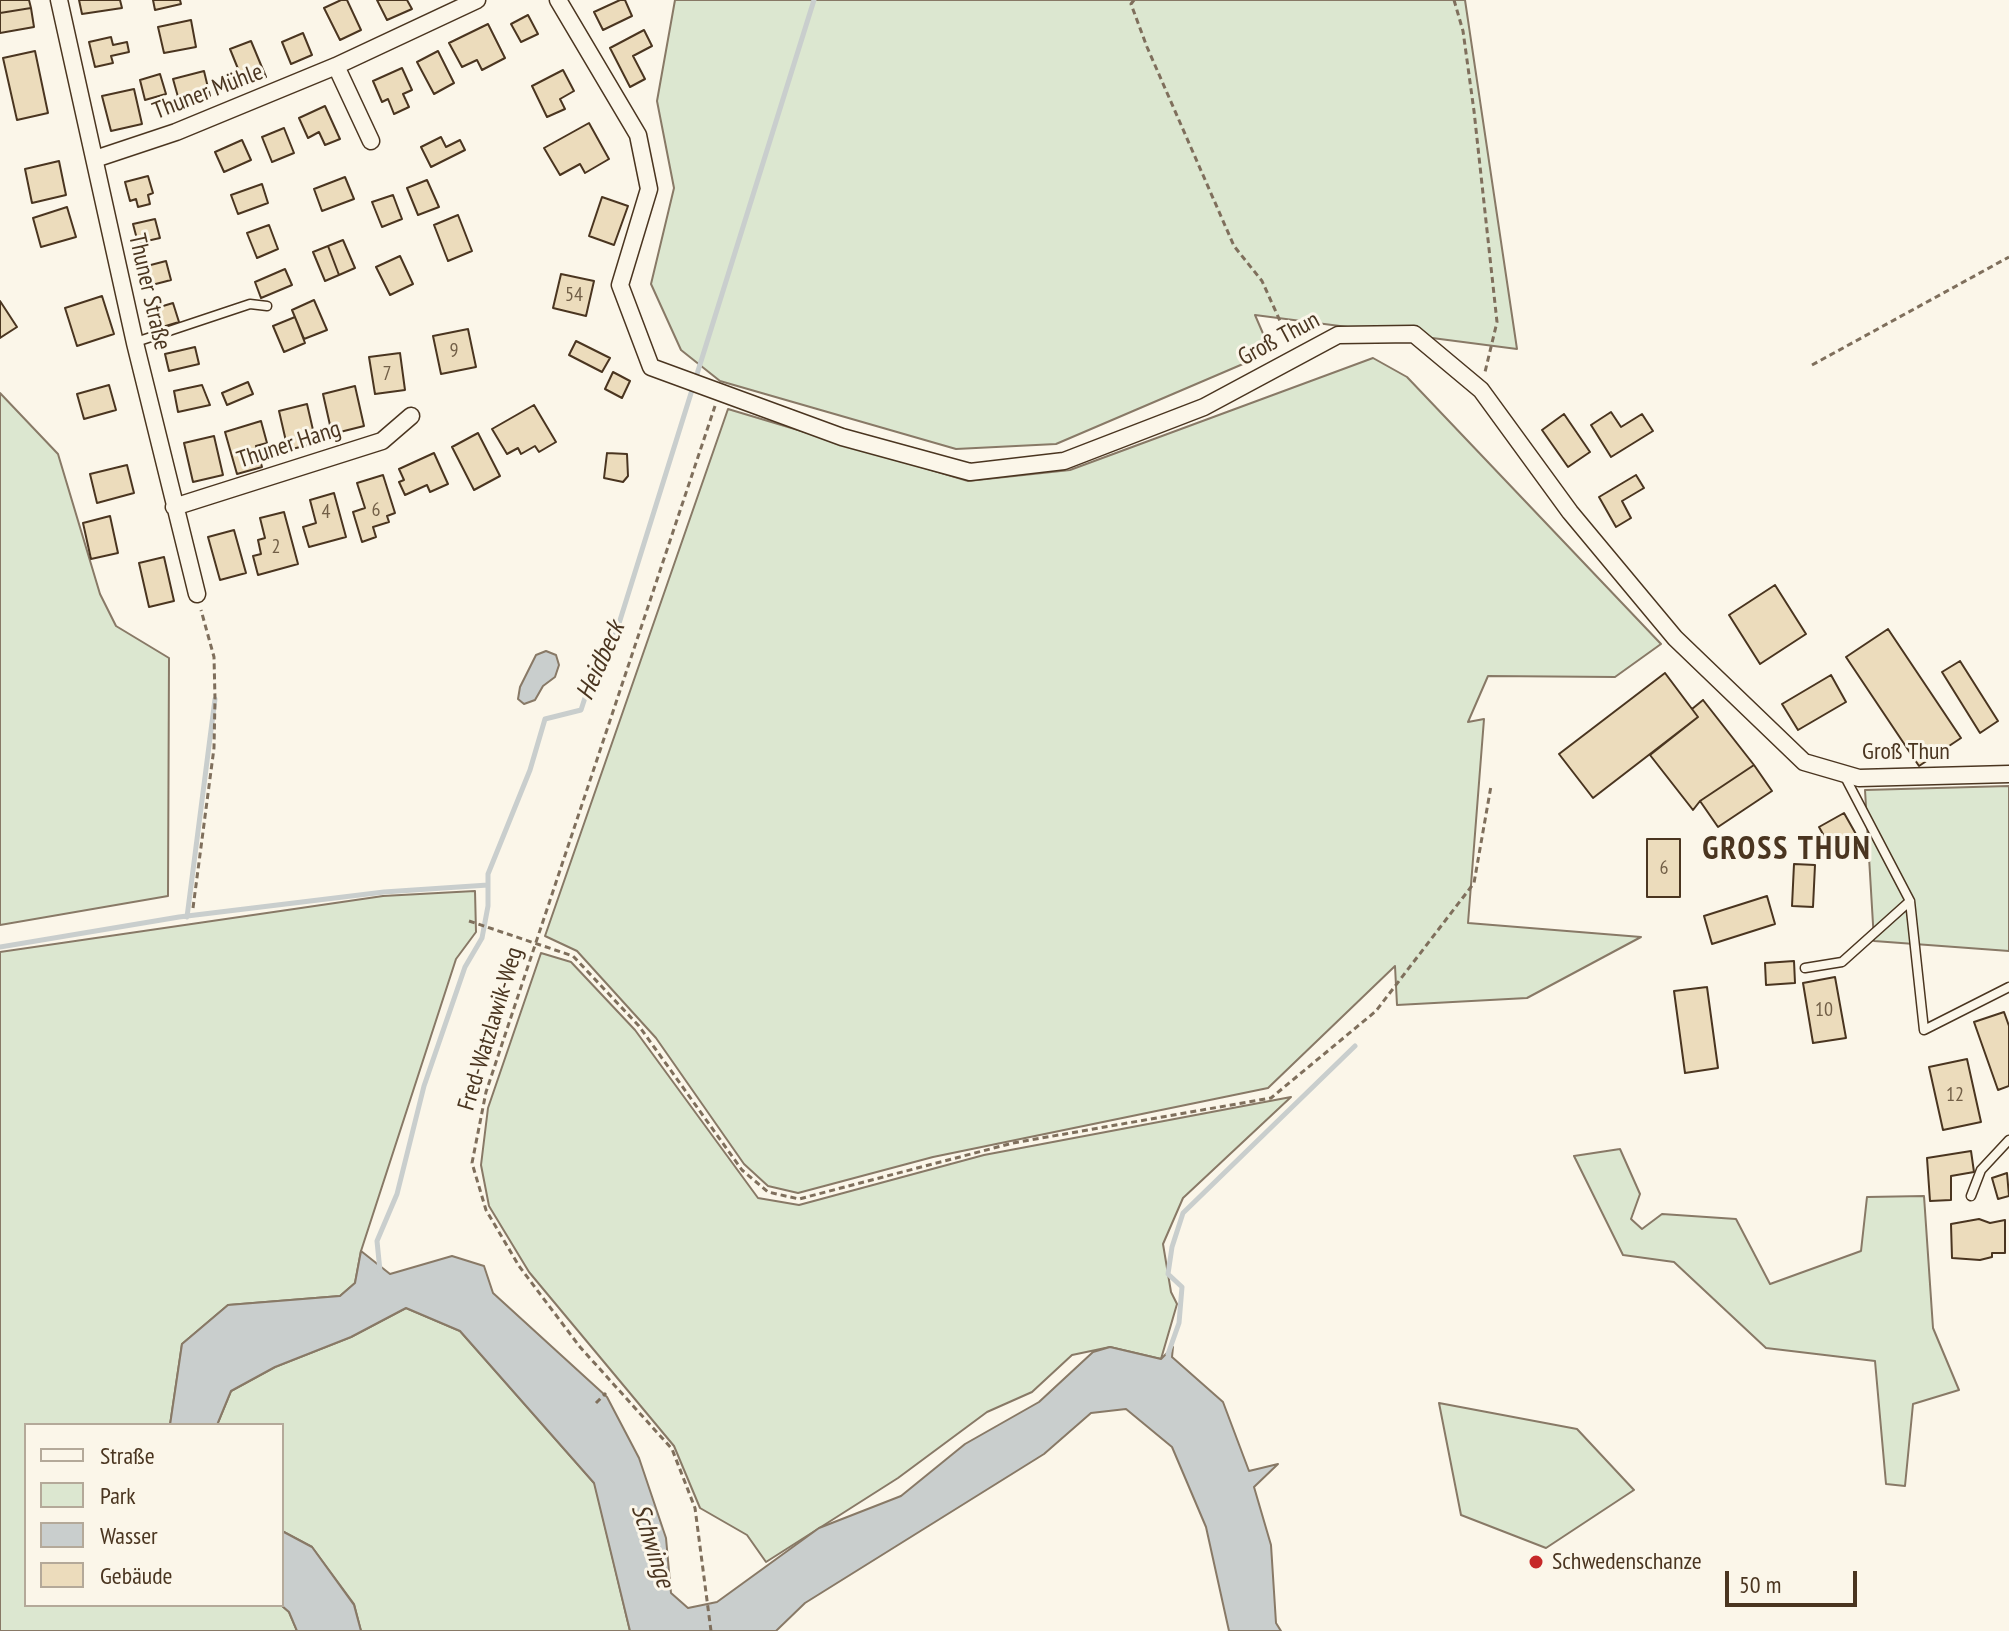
<!DOCTYPE html>
<meta charset="utf-8">
<style>
body{margin:0}
#map{position:relative;width:2009px;height:1631px;overflow:hidden;background:#fbf6e9;font-family:"PT Sans Narrow",sans-serif}
canvas{display:block}
.legend{position:absolute;left:24px;top:1423px;width:260px;height:184px;box-sizing:border-box;background:#fbf6e9;border:2px solid #b4a999;margin:0;padding:10px 14px;list-style:none;font-size:24px;color:#4a3520}
.legend li{display:flex;align-items:center;gap:16px;height:40px}
.legend b{width:40px;border:2px solid #b4a999}
.scale{position:absolute;left:1725px;top:1571px;width:132px;height:36px;box-sizing:border-box;border:4px solid #4a3520;border-top:0;padding-left:10px;font-size:24px;line-height:28px;white-space:nowrap;color:#4a3520;-webkit-text-stroke:6px #fbf6e9;paint-order:stroke}
</style>
<div id="map">
<canvas width="2009" height="1631"></canvas>
<ul class="legend">
<li><b style="height:10px;background:#fbf6e9"></b>Straße</li>
<li><b style="height:22px;background:#dce7d0"></b>Park</li>
<li><b style="height:22px;background:#c9cecd"></b>Wasser</li>
<li><b style="height:22px;background:#ecdcbc"></b>Gebäude</li>
</ul>
<div class="scale">50 m</div>
</div>
<script>
const ctx = document.querySelector('canvas').getContext('2d');
ctx.lineJoin = 'round';
function paint(path, color) {
  ctx.fillStyle = color;
  ctx.fill(path, 'evenodd');
}
function poly(rows) {
  const path = new Path2D();
  for (const r of rows) {
    path.moveTo(r[0], r[1]);
    for (let i = 2; i < r.length; i += 2) path.lineTo(r[i], r[i + 1]);
  }
  return path;
}
function strokePath(path, color, width, dash) {
  ctx.strokeStyle = color;
  ctx.lineWidth = width;
  ctx.lineCap = dash ? 'butt' : 'round';
  ctx.setLineDash(dash || []);
  ctx.stroke(path);
}
function drawText(font, color, halo, rows, align = 'center') {
  ctx.font = font + ' "PT Sans Narrow",sans-serif';
  ctx.lineWidth = 6;
  ctx.setLineDash([]);
  ctx.textBaseline = 'middle';
  ctx.strokeStyle = halo;
  ctx.fillStyle = color;
  for (const [text, x, y, turn = 0] of rows) {
    ctx.save();
    ctx.translate(x, y);
    ctx.rotate((+turn || 0) * Math.PI / 180);
    ctx.textAlign = isNaN(turn) ? turn : align;
    if (halo) ctx.strokeText(text, 0, 0);
    ctx.fillText(text, 0, 0);
    ctx.restore();
  }
}
const green = poly([
 [675,0,1465,0,1517,349,1255,315,1271,352,1056,444,956,449,720,381,681,350,651,284,674,188,657,101,675,0],
 [1373,358,1407,377,1661,644,1615,677,1488,676,1468,722,1484,719,1468,923,1641,937,1527,998,1397,1005,1395,966,1268,1088,933,1157,798,1193,768,1186,744,1164,656,1038,577,951,545,936,728,409,968,481,1070,470,1373,358],
 [0,393,58,454,100,594,116,626,169,658,168,896,0,925,0,393],
 [2009,786,2009,951,1874,941,1865,790,2009,786],
 [475,891,476,932,456,959,361,1251,355,1283,340,1296,228,1305,182,1344,170,1425,26,1425,26,1605,281,1605,289,1612,297,1631,0,1631,0,952,383,896,475,891],
 [541,953,571,962,635,1030,758,1198,799,1205,984,1155,1291,1097,1183,1198,1163,1244,1171,1292,1177,1304,1161,1359,1110,1347,1072,1355,1032,1392,987,1412,898,1478,766,1562,747,1535,700,1508,674,1446,529,1272,489,1206,481,1165,488,1108,541,953],
 [1620,1149,1640,1194,1631,1219,1642,1229,1662,1214,1736,1219,1770,1284,1861,1251,1867,1197,1924,1196,1933,1328,1959,1390,1913,1404,1905,1486,1886,1484,1875,1361,1766,1348,1674,1262,1623,1255,1574,1156,1620,1149],
 [406,1308,460,1331,595,1484,630,1631,361,1631,354,1604,312,1547,282,1531,282,1425,217,1425,231,1391,275,1367,351,1337,406,1308],
 [1439,1403,1577,1429,1634,1490,1546,1548,1461,1515,1439,1403]
]);
paint(green, '#dce7d0');
strokePath(green, '#887966', 2);
const water = poly([
 [546,651,556,655,559,665,555,677,543,686,535,700,524,704,518,699,520,687,536,655,546,651],
 [361,1251,390,1274,452,1256,484,1266,493,1293,607,1397,639,1458,666,1538,671,1593,688,1608,717,1602,819,1528,901,1496,965,1444,1039,1402,1093,1352,1110,1347,1161,1359,1173,1347,1172,1357,1223,1402,1249,1471,1278,1464,1254,1487,1271,1545,1276,1623,1281,1631,1229,1631,1206,1527,1172,1447,1126,1409,1091,1413,1044,1454,805,1603,776,1631,630,1631,594,1483,460,1331,406,1308,351,1337,275,1367,231,1391,217,1425,170,1425,182,1344,228,1305,340,1296,355,1283,361,1251],
 [282,1531,312,1547,354,1605,361,1631,297,1631,289,1612,281,1605,282,1531]
]);
paint(water, '#c9cecd');
strokePath(water, '#887966', 2);
strokePath(poly([
 [187,917,215,699],
 [0,947,179,917,384,892,488,885],
 [380,1271,377,1241,397,1194,424,1086,465,967,482,938,488,906,488,874,530,770,545,719,581,710,596,664,616,633,814,0],
 [1168,1354,1179,1323,1182,1287,1168,1274,1172,1247,1183,1213,1355,1046]
]), '#c9cecd', 5);
const building = poly([
 [0,0,29,0,31,8,0,13,0,0],
 [79,0,120,0,122,8,82,14,79,0],
 [153,0,180,0,181,4,155,10,153,0],
 [341,0,347,0,361,30,340,40,324,8,341,0],
 [377,0,407,0,412,9,387,20,377,0],
 [620,0,625,0,632,16,603,30,594,12,620,0],
 [31,8,34,27,0,33,0,13,31,8],
 [528,15,538,34,521,42,511,24,528,15],
 [191,20,196,47,164,53,158,27,191,20],
 [488,24,505,58,482,70,477,60,462,67,449,43,488,24],
 [644,30,652,46,633,56,645,79,630,87,610,48,644,30],
 [303,33,312,55,291,64,282,42,303,33],
 [111,37,113,45,127,42,129,52,111,56,113,63,95,67,89,42,111,37],
 [251,41,266,77,245,86,230,49,251,41],
 [35,51,48,113,17,120,3,58,35,51],
 [438,51,454,83,434,94,417,62,438,51],
 [402,68,412,90,403,94,409,107,394,114,388,99,382,102,373,81,402,68],
 [563,70,574,91,560,99,565,109,547,117,532,86,563,70],
 [204,71,210,96,180,104,173,79,204,71],
 [160,74,166,94,145,100,140,80,160,74],
 [134,89,142,124,111,131,102,96,134,89],
 [325,106,340,139,325,145,319,132,308,138,299,118,325,106],
 [589,123,609,159,585,173,580,164,560,175,544,148,589,123],
 [284,128,294,153,272,162,262,137,284,128],
 [441,137,446,147,460,140,465,150,431,167,421,147,441,137],
 [242,140,251,160,224,172,215,152,242,140],
 [59,161,66,195,32,203,25,169,59,161],
 [148,176,153,193,148,195,150,204,138,207,136,199,130,201,125,182,148,176],
 [345,177,354,199,322,211,314,189,345,177],
 [427,180,439,207,418,215,407,188,427,180],
 [262,184,268,203,238,214,231,195,262,184],
 [393,195,402,219,382,227,372,202,393,195],
 [602,197,628,206,614,245,589,236,602,197],
 [67,207,76,237,41,247,33,218,67,207],
 [458,215,472,251,448,261,434,225,458,215],
 [155,219,160,238,138,243,133,224,155,219],
 [269,225,278,249,257,258,247,233,269,225],
 [343,240,355,268,339,275,328,246,343,240],
 [328,246,339,275,325,281,313,252,328,246],
 [400,256,413,284,390,295,376,267,400,256],
 [166,261,171,280,148,286,143,267,166,261],
 [285,269,292,285,261,298,255,282,285,269],
 [561,274,594,281,586,316,553,308,561,274],
 [102,296,114,334,77,346,65,308,102,296],
 [314,300,327,330,304,339,292,310,314,300],
 [0,301,17,327,0,338,0,301],
 [173,303,179,322,159,328,153,309,173,303],
 [295,317,305,343,284,352,273,326,295,317],
 [468,329,476,367,441,374,433,336,468,329],
 [576,341,610,358,602,372,569,355,576,341],
 [195,347,199,364,169,371,165,354,195,347],
 [400,353,405,390,375,394,369,357,400,353],
 [613,372,630,381,622,398,605,389,613,372],
 [248,382,253,394,227,405,222,393,248,382],
 [109,385,116,410,84,419,77,394,109,385],
 [202,385,210,405,178,412,174,391,202,385],
 [355,386,364,426,332,434,323,394,355,386],
 [307,404,316,443,288,450,279,411,307,404],
 [534,405,556,442,539,452,535,446,521,454,518,448,507,454,492,429,534,405],
 [1611,412,1621,427,1642,414,1653,431,1611,457,1591,425,1611,412],
 [1564,414,1590,452,1568,467,1542,430,1564,414],
 [261,421,267,443,256,446,262,467,237,474,225,432,261,421],
 [478,433,500,476,474,490,452,447,478,433],
 [214,436,223,475,193,482,184,443,214,436],
 [434,453,448,484,430,492,427,485,405,495,399,482,404,480,399,469,434,453],
 [607,453,627,454,628,476,623,482,604,478,607,453],
 [127,465,134,493,97,503,90,474,127,465],
 [383,475,395,513,387,516,389,522,373,527,376,537,362,542,353,512,365,508,357,483,383,475],
 [1636,475,1644,488,1622,501,1631,518,1616,527,1599,497,1636,475],
 [334,493,346,537,309,547,303,527,316,523,310,500,334,493],
 [284,512,298,564,258,575,253,556,261,554,258,540,265,538,260,518,284,512],
 [110,516,118,553,91,559,83,523,110,516],
 [234,530,246,573,220,580,208,537,234,530],
 [164,557,174,601,149,607,139,563,164,557],
 [1775,585,1806,634,1760,664,1729,615,1775,585],
 [1888,629,1961,738,1919,766,1846,657,1888,629],
 [1960,661,1998,721,1980,733,1942,672,1960,661],
 [1665,673,1698,717,1593,798,1559,754,1665,673],
 [1831,675,1846,702,1798,730,1782,704,1831,675],
 [1703,700,1754,765,1700,801,1693,810,1650,755,1698,717,1692,709,1703,700],
 [1754,765,1772,791,1718,827,1700,801,1754,765],
 [1844,813,1861,843,1836,857,1819,827,1844,813],
 [1647,839,1680,839,1680,897,1647,897,1647,839],
 [1794,864,1815,865,1813,907,1792,906,1794,864],
 [1767,896,1775,924,1712,944,1704,916,1767,896],
 [1794,961,1795,983,1766,985,1765,963,1794,961],
 [1835,977,1846,1038,1813,1043,1803,983,1835,977],
 [1707,987,1718,1068,1685,1073,1674,991,1707,987],
 [2004,1012,2009,1026,2009,1086,1998,1090,1974,1022,2004,1012],
 [1967,1059,1981,1122,1943,1130,1929,1067,1967,1059],
 [1971,1151,1974,1172,1951,1176,1951,1200,1930,1201,1927,1158,1971,1151],
 [2007,1173,2009,1196,1998,1199,1992,1178,2007,1173],
 [1979,1219,1990,1223,2005,1220,2005,1253,1992,1253,1992,1257,1980,1260,1952,1258,1951,1224,1979,1219]
]);
paint(building, '#ecdcbc');
strokePath(building, '#4a3520', 2);
const service = poly([
 [136,342,250,304,267,306],
 [1844,775,1910,901,1924,1030,2009,987],
 [1805,968,1842,962,1910,901],
 [1971,1196,1981,1170,2009,1140]
]);
const minor = poly([
 [59,0,135,343,197,594],
 [558,0,638,135,649,189,620,285,651,367,842,437,970,472,1064,461,1204,407,1338,335,1414,334,1481,390,1570,512,1675,638,1804,762,1859,778,2009,774],
 [336,66,371,141],
 [95,159,176,132,336,66,477,0],
 [174,507,382,441,411,416]
]);
strokePath(service, '#4a3520', 11);
strokePath(minor, '#4a3520', 19);
strokePath(poly([
 [1134,0,1131,4,1147,47,1234,246,1262,281,1290,343],
 [1454,0,1463,31,1474,111,1497,322,1485,372],
 [1812,365,2009,257],
 [193,908,214,748,215,699,214,657,201,610],
 [469,921,573,956,639,1026,742,1170,768,1192,799,1199,1013,1143,1271,1098,1376,1011,1474,883,1491,786],
 [596,1403,606,1393],
 [711,1631,695,1508,672,1449,580,1347,519,1266,486,1210,472,1163,486,1092,715,406]
]), '#7f6f5c', 3, [6, 4]);
strokePath(service, '#fbf6e9', 8);
strokePath(minor, '#fbf6e9', 16);
for (const [x, y, r, color] of [
 [1536,1562,8,"#c62828"]
]) {
  const dot = new Path2D();
  dot.arc(x, y, r, 0, 2 * Math.PI);
  ctx.fillStyle = color;
  ctx.fill(dot);
  strokePath(dot, '#fbf6e9', 3);
}
drawText('20px', '#725f47', null, [
 ["54",574,295],
 ["9",454,351],
 ["7",387,374],
 ["6",376,510],
 ["4",326,512],
 ["2",276,547],
 ["6",1664,868],
 ["10",1824,1010],
 ["12",1955,1095]
]);
drawText('24px', '#4a3520', '#fbf6e9', [
 ["Thuner Mühle",208,92,-21],
 ["Thuner Straße",149,292,77],
 ["Groß Thun",1279,339,-28],
 ["Thuner Hang",289,445,-18],
 ["Groß Thun",1906,752],
 ["Fred-Watzlawik-Weg",491,1029,-73]
]);
drawText('24px', '#4a3520', '#fbf6e9', [
 ["Schwedenschanze",1552,1562]
], 'left');
drawText('italic 26px', '#4a3520', '#fbf6e9', [
 ["Heidbeck",601,661,-66],
 ["Schwinge",652,1546,72]
]);
ctx.letterSpacing = '2px';
drawText('bold 32px', '#4a3520', '#fbf6e9', [
 ["GROSS THUN",1787,850]
]);
ctx.letterSpacing = '0px';
</script>
